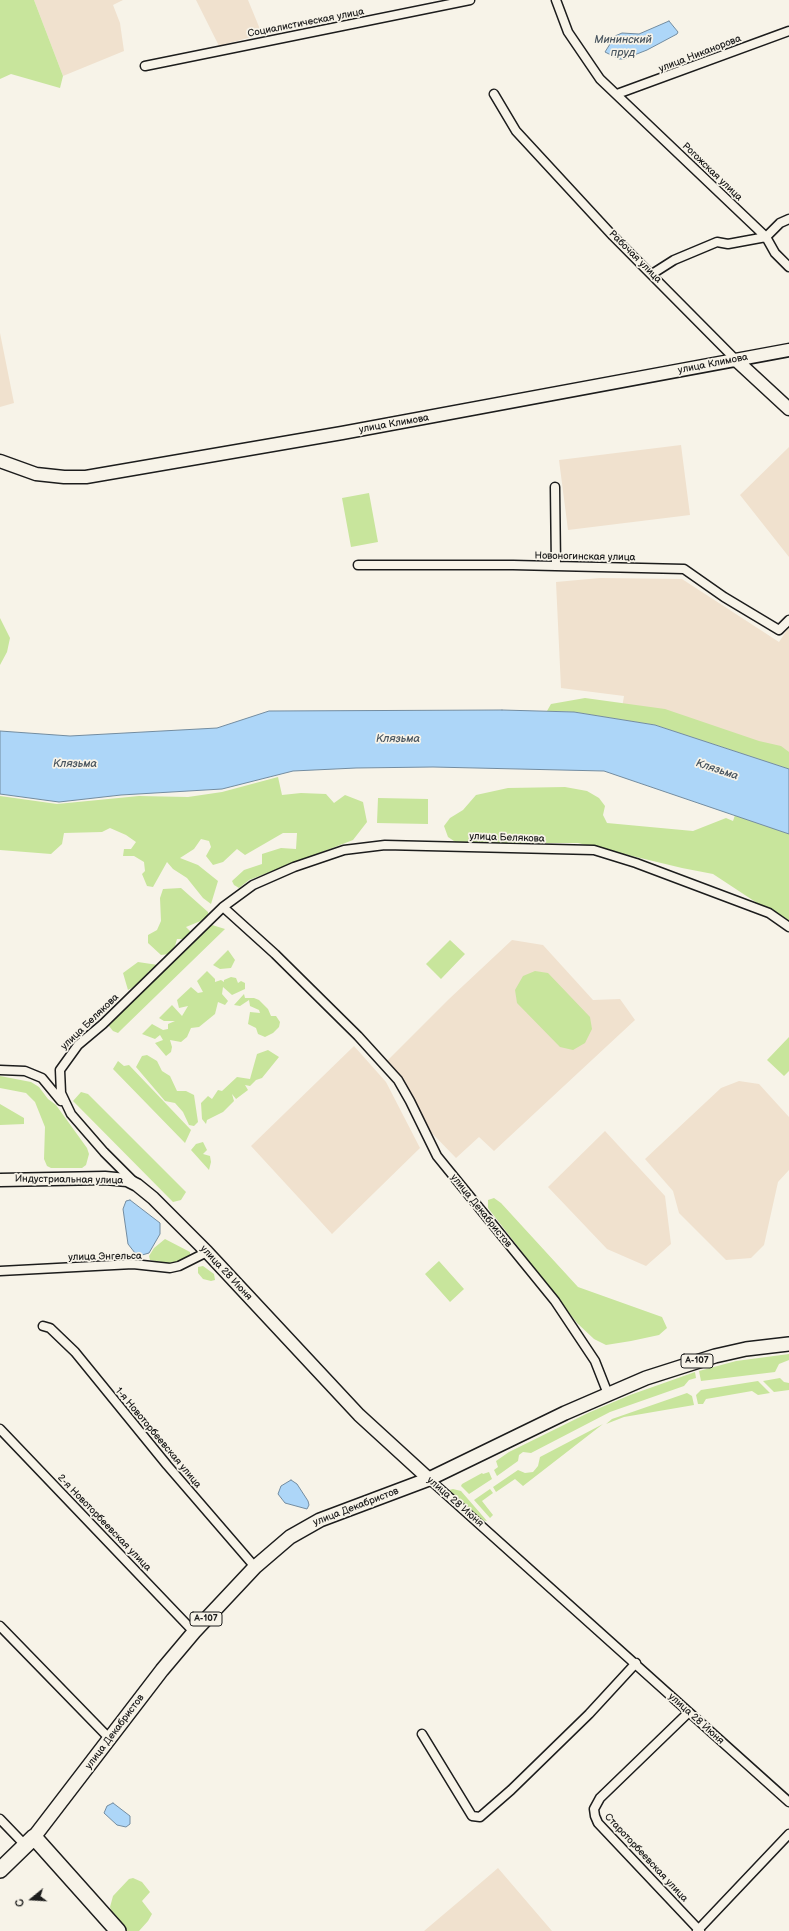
<!DOCTYPE html>
<meta charset="utf-8">
<style>
body{margin:0}
#map{position:relative;width:789px;height:1931px;overflow:hidden;background:#f7f3e8;font-family:"Balsamiq Sans",sans-serif}
canvas{display:block}
.north{position:absolute;left:12px;top:1879px;width:40px;height:40px;-webkit-text-stroke:3px #f7f3e8;paint-order:stroke;rotate:252deg;font-size:11px;font-weight:700;line-height:16px;text-align:center;color:#1c1c1c}
.north::after{content:'';display:block;margin:auto;width:14px;height:18px;background:#1c1c1c;clip-path:polygon(50% 0,100% 100%,50% 72%,0 100%)}
</style>
<div id="map">
<canvas width="789" height="1931"></canvas>
<div class="north">С</div>
</div>
<script>
const ctx = document.querySelector('canvas').getContext('2d');
ctx.lineJoin = 'round';
function paint(path, color) {
  ctx.fillStyle = color;
  ctx.fill(path, 'evenodd');
}
function poly(rows) {
  const path = new Path2D();
  for (const r of rows) {
    path.moveTo(r[0], r[1]);
    for (let i = 2; i < r.length; i += 2) path.lineTo(r[i], r[i + 1]);
  }
  return path;
}
function strokePath(path, color, width, dash) {
  ctx.strokeStyle = color;
  ctx.lineWidth = width;
  ctx.lineCap = dash ? 'butt' : 'round';
  ctx.setLineDash(dash || []);
  ctx.stroke(path);
}
function drawText(font, color, halo, rows, align = 'center') {
  ctx.font = font + ' "Balsamiq Sans",sans-serif';
  ctx.lineWidth = 3.5;
  ctx.setLineDash([]);
  ctx.textBaseline = 'middle';
  ctx.strokeStyle = halo;
  ctx.fillStyle = color;
  for (const [text, x, y, turn = 0] of rows) {
    ctx.save();
    ctx.translate(x, y);
    ctx.rotate((+turn || 0) * Math.PI / 180);
    ctx.textAlign = isNaN(turn) ? turn : align;
    if (halo) ctx.strokeText(text, 0, 0);
    ctx.fillText(text, 0, 0);
    ctx.restore();
  }
}
paint(poly([
 [34,0,123,0,113,5,120,23,124,51,63,76],
 [196,0,248,0,262,34,219,46],
 [0,333,14,403,0,407],
 [681,445,690,515,568,530,559,460],
 [789,447,789,557,740,495],
 [600,578,682,579,779,642,789,627,789,756,621,714,624,696,561,688,556,582],
 [512,940,543,945,593,1000,620,999,635,1020,494,1151,479,1137,456,1158,426,1127,406,1085,386,1062,449,999],
 [354,1046,386,1082,420,1148,332,1234,251,1146],
 [739,1081,759,1084,789,1117,789,1170,778,1182,764,1245,751,1258,726,1260,679,1213,673,1191,645,1159,721,1088],
 [605,1131,665,1196,671,1244,646,1266,607,1249,548,1187],
 [498,1868,552,1931,424,1931,463,1898]
]), '#f0e1ce');
paint(poly([
 [0,0,34,0,63,76,60,88,11,74,0,79],
 [369,493,378,542,351,547,342,498],
 [0,618,10,638,7,652,0,665],
 [585,698,665,709,759,741,781,746,789,752,789,769,655,725,574,712,547,711,551,704],
 [278,777,282,795,301,793,326,794,334,803,345,795,363,802,367,822,353,840,249,880,239,888,234,885,232,881,244,870,262,864,262,854,281,848,296,849,297,833,283,833,245,855,237,849,223,862,213,865,206,856,211,847,209,841,201,839,194,849,180,858,198,865,218,881,211,904,203,898,187,878,173,869,167,862,153,887,147,886,142,874,145,871,144,862,134,856,123,856,124,849,131,849,136,842,126,835,110,828,102,832,64,833,62,844,51,854,0,850,0,796,57,804,139,796,188,797,222,792],
 [565,787,587,791,599,798,605,806,603,815,607,823,693,831,726,818,733,821,735,815,789,834,789,924,713,874,682,868,578,843,457,843,448,837,444,826,450,818,463,810,476,795,508,788],
 [378,798,428,799,428,824,377,823],
 [181,888,208,912,208,916,203,920,186,927,192,933,185,939,177,939,175,946,169,954,161,955,148,943,148,935,157,930,161,921,160,898,163,889],
 [209,924,225,929,122,1029,118,1033,113,1031,109,1026,109,1022],
 [450,940,465,954,441,979,426,964],
 [228,950,235,960,231,968,220,969,213,965],
 [138,962,158,965,148,972,147,977,142,982,128,990,123,973],
 [207,971,215,979,215,982,221,980,224,982,224,980,231,977,236,978,238,983,241,981,245,983,245,989,232,995,223,987,222,994,228,1001,225,1005,218,1002,215,1014,199,1027,191,1028,187,1037,181,1042,170,1040,172,1047,171,1052,166,1056,155,1043,163,1040,160,1035,155,1039,142,1034,152,1024,163,1030,168,1029,168,1024,175,1021,164,1021,159,1018,172,1005,182,1016,188,1006,179,1008,177,1000,191,987,198,993,203,992,197,981],
 [535,971,548,973,590,1017,592,1029,585,1043,573,1050,560,1047,517,1003,515,990,523,976],
 [244,994,245,998,254,998,259,1000,268,1009,271,1016,276,1016,280,1022,279,1027,273,1033,265,1037,258,1034,256,1028,248,1024,250,1012,260,1013,259,1010,250,1006,249,1000,240,1006,234,1005],
 [789,1037,789,1071,784,1076,767,1060],
 [268,1050,279,1057,262,1078,256,1080,250,1086,245,1085,248,1090,236,1099,232,1094,234,1101,223,1112,207,1120,206,1124,202,1119,201,1103,208,1096,212,1099,218,1090,222,1091,237,1077,250,1079,257,1054],
 [147,1055,157,1061,162,1071,170,1076,177,1091,186,1091,194,1095,198,1122,194,1126,189,1125,183,1112,175,1103,165,1101,136,1067,142,1056],
 [118,1061,124,1066,129,1065,191,1130,185,1143,113,1069],
 [0,1076,31,1082,39,1087,48,1099,56,1105,87,1148,89,1154,86,1165,82,1168,51,1168,47,1166,44,1159,45,1127,35,1102,26,1093,0,1088],
 [81,1092,88,1094,186,1192,181,1200,173,1202,73,1101],
 [0,1104,24,1118,24,1124,0,1125],
 [203,1142,207,1150,203,1154,210,1156,211,1162,209,1170,191,1150,196,1144],
 [494,1198,501,1203,578,1287,662,1317,667,1328,659,1335,631,1341,606,1345,594,1339,577,1323,488,1208,488,1200],
 [165,1239,190,1252,190,1257,184,1261,173,1264,150,1260,149,1256,154,1248],
 [439,1261,464,1289,450,1302,425,1274],
 [203,1266,214,1274,215,1280,211,1281,203,1279,198,1273,198,1267],
 [789,1354,789,1360,779,1364,775,1372,701,1381,699,1371,736,1361],
 [695,1372,696,1378,689,1380,684,1386,610,1412,531,1453,523,1452,519,1455,518,1461,497,1476,494,1470,498,1467,496,1461,509,1452,588,1413,630,1395],
 [780,1378,784,1382,789,1383,789,1390,774,1392,763,1381],
 [758,1381,770,1393,758,1395,752,1391,706,1399,703,1404,698,1404,696,1395,701,1390],
 [687,1393,692,1396,694,1405,624,1417,606,1424,612,1419],
 [603,1424,523,1486,515,1479,496,1492,493,1487,518,1470,525,1473,533,1472,538,1466,540,1457],
 [489,1472,492,1479,469,1494,461,1486,462,1484,482,1473,483,1474],
 [453,1489,461,1491,487,1521,480,1520,449,1490],
 [490,1489,493,1493,482,1501,493,1515,490,1518,474,1500],
 [133,1878,142,1882,150,1892,142,1901,152,1914,148,1921,139,1931,127,1931,112,1912,110,1907,113,1896,129,1879]
]), '#c8e59c');
const water = poly([
 [669,21,678,32,677,34,647,50,624,59,619,59,605,52,615,36,622,33,639,34,669,21],
 [502,710,574,712,655,725,789,769,789,834,604,771,433,767,356,768,293,771,222,789,121,795,59,802,0,794,0,731,70,736,217,728,269,711,502,710],
 [130,1200,160,1223,160,1234,149,1253,142,1255,135,1253,128,1244,123,1209,126,1201,130,1200],
 [291,1480,297,1484,308,1501,309,1505,307,1509,285,1503,278,1494,281,1486,291,1480],
 [113,1803,130,1816,130,1824,126,1827,117,1825,104,1813,107,1806,113,1803]
]);
paint(water, '#add6f8');
strokePath(water, '#738ca0', 1);
const street = poly([
 [556,0,568,32,600,79,766,237,775,253,789,267],
 [145,66,470,0],
 [494,94,516,131,613,236,736,360],
 [617,94,789,31],
 [652,274,674,260,717,242,728,244,766,237,780,223,789,219],
 [555,487,556,566],
 [358,565,513,565,684,569,724,597,779,630,789,620],
 [223,907,275,954,358,1036,398,1080,410,1101,437,1156,555,1301,595,1361,608,1394],
 [0,1070,25,1071,42,1078,61,1101],
 [133,1181,104,1152,71,1114,61,1093,60,1070,78,1045,103,1024,223,907,253,885,294,867,344,850,385,845,594,850,636,863,769,913,789,927],
 [0,1271,133,1264,170,1268,179,1266,207,1252],
 [43,1326,50,1328,75,1352,167,1465,255,1567],
 [0,1429,194,1632],
 [429,1479,789,1802],
 [0,1626,109,1738],
 [689,1712,600,1798,594,1809,595,1816,598,1823,700,1931],
 [422,1734,472,1816,480,1817,511,1790,589,1714,636,1663],
 [0,1819,25,1845],
 [697,1931,789,1834]
]);
const secondary = poly([
 [736,360,789,409],
 [0,461,36,474,64,477,86,477,342,433,789,350],
 [0,1180,105,1178,127,1180,137,1185,153,1198,207,1252,359,1415,429,1479]
]);
const primary = poly([
 [34,1837,162,1670,194,1632,255,1567,290,1537,320,1520,429,1479,565,1413,646,1378,715,1356,746,1349,789,1344]
]);
const highway = poly([
 [0,1870,34,1837,118,1931]
]);
strokePath(street, '#1c1c1c', 11);
strokePath(secondary, '#1c1c1c', 15);
strokePath(primary, '#1c1c1c', 16);
strokePath(highway, '#1c1c1c', 18);
strokePath(street, '#f7f3e8', 8);
strokePath(secondary, '#f7f3e8', 12);
strokePath(primary, '#f7f3e8', 13);
strokePath(highway, '#f7f3e8', 15);
for (const [x, y, w] of [
 [697,1361,32],
 [206,1619,32]
]) {
  const box = new Path2D();
  box.roundRect(x - w / 2, y - 7, w, 14, 3);
  ctx.fillStyle = '#f7f3e8';
  ctx.fill(box);
  strokePath(box, '#1c1c1c', 1);
}
drawText('bold 9px', '#1c1c1c', null, [
 ["А-107",697,1361],
 ["А-107",206,1619]
]);
drawText('10px', '#1c1c1c', '#f7f3e8', [
 ["Социалистическая улица",306,23,-11],
 ["улица Никанорова",700,54,-21],
 ["Рогожская улица",712,172,44],
 ["Рабочая улица",635,257,45],
 ["улица Климова",713,364,-11],
 ["улица Климова",394,424,-10],
 ["Новоногинская улица",585,557,1],
 ["улица Белякова",507,838,2],
 ["улица Белякова",90,1022,-44],
 ["Индустриальная улица",69,1180,1],
 ["улица Декабристов",481,1211,51],
 ["улица Энгельса",105,1257,-1],
 ["улица 28 Июня",226,1273,47],
 ["1-я Новоторбеевская улица",158,1438,50],
 ["улица 28 Июня",455,1502,41],
 ["улица Декабристов",356,1507,-21],
 ["2-я Новоторбеевская улица",104,1523,46],
 ["улица 28 Июня",696,1719,42],
 ["улица Декабристов",115,1732,-53],
 ["Староторбеевская улица",646,1858,47]
]);
drawText('italic 11px', '#48545e', '#f7f3e8', [
 ["Мининский",623,40],
 ["пруд",623,53],
 ["Клязьма",398,739],
 ["Клязьма",75,764],
 ["Клязьма",717,770,18]
]);
</script>
